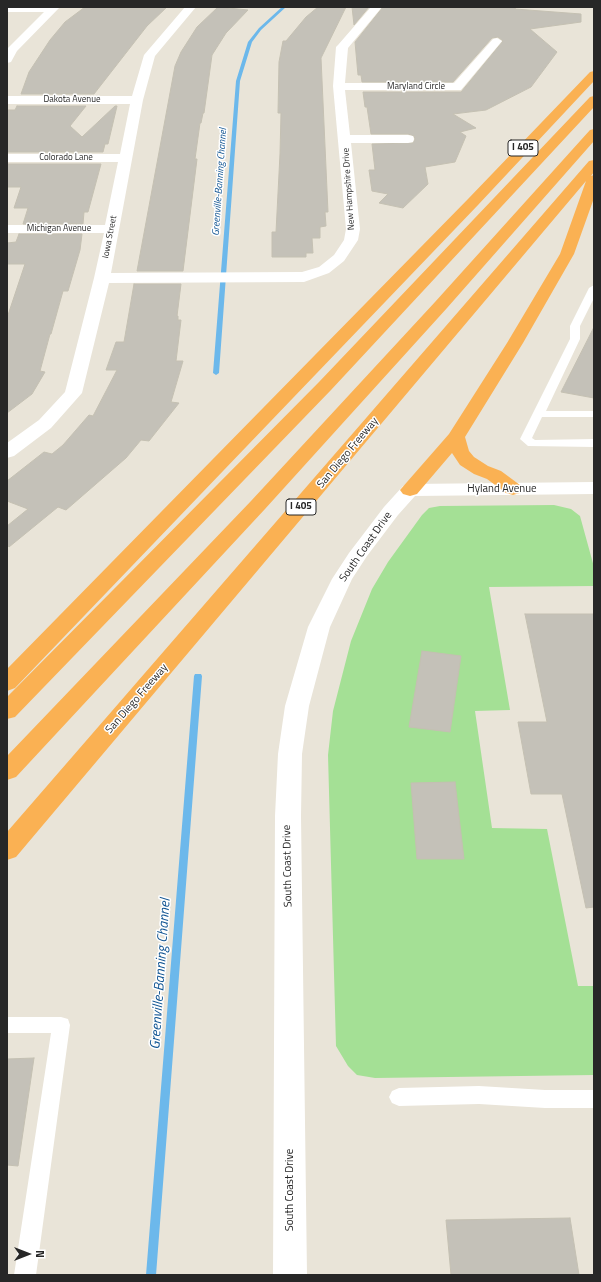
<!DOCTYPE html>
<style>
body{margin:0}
#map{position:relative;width:601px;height:1282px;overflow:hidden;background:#e9e4d8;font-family:"Titillium Web",sans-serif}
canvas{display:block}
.frame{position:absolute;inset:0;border:8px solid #272727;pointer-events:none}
.north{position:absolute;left:8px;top:1234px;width:40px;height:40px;-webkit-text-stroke:3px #fff;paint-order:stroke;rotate:90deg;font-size:11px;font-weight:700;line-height:16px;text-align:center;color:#272727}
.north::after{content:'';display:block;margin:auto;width:14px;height:18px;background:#272727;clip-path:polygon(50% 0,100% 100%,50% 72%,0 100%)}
</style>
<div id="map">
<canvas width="601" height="1282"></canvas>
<div class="frame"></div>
<div class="north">N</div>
</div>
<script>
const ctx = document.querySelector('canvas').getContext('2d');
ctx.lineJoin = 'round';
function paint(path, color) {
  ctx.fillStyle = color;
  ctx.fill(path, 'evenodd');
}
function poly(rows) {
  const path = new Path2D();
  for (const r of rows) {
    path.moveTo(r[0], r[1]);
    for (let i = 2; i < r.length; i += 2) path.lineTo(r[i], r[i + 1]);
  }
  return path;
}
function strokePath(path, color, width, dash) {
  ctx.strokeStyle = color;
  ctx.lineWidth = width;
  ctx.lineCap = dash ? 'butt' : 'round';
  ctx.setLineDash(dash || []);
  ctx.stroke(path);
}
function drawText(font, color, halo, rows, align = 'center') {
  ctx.font = font + ' "Titillium Web",sans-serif';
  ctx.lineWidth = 3;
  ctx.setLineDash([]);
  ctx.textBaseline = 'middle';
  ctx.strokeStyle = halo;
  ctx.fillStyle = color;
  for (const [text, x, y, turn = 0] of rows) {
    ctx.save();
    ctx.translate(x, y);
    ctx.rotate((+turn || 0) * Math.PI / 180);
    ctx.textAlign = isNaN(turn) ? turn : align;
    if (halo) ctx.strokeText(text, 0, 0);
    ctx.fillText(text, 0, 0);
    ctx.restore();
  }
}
paint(poly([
 [554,505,571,509,580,516,594,567,594,586,489,587,510,710,475,711,492,828,547,829,578,986,594,986,594,1075,375,1078,357,1075,348,1066,336,1046,328,755,333,711,351,641,372,589,388,562,422,515,429,508,440,506]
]), '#a4e095');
paint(poly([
 [282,7,286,7,261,30,252,42,240,81,219,373,216,375,213,373,236,81,248,42,259,28,282,7],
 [195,674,201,674,202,676,156,1275,146,1275,194,676,195,674]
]), '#6cb8eb');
const building = poly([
 [85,7,167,7,147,26,94,94,21,94,29,72,50,40,65,22,85,7],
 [218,7,248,10,226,33,212,55,204,113,203,113,201,123,200,123,195,159,197,159,183,271,137,271,175,66,181,52,197,27,218,7],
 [318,7,346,7,321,58,328,212,325,212,326,226,320,227,320,238,312,238,313,253,306,253,306,257,272,257,272,232,276,232,280,154,281,113,278,113,279,62,283,41,286,41,306,17,318,7],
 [352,7,369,7,354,25,352,7],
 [383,7,516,7,515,9,581,14,581,22,530,29,557,52,531,87,486,110,453,114,476,128,460,132,466,136,455,162,425,167,428,184,403,208,379,203,388,194,372,191,369,170,375,170,372,144,413,143,415,139,414,136,408,134,371,134,367,107,365,107,363,92,461,92,503,41,498,37,492,38,453,82,362,82,361,75,358,75,355,42,383,7],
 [17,106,86,106,70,126,82,137,115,106,117,106,108,144,105,144,103,152,7,152,7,110,15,110,17,106],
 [7,164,101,164,88,212,84,212,83,224,23,224,28,208,14,208,21,187,7,187,7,164],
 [19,234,82,234,80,250,68,291,63,291,51,334,50,334,40,371,45,372,32,394,7,413,7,318,25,264,7,264,7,243,16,242,19,234],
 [134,284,181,284,177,316,178,316,178,320,181,320,176,361,183,361,171,402,179,403,149,441,141,440,126,458,66,510,58,507,9,547,7,544,7,526,28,509,7,501,7,481,44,452,52,454,63,445,89,415,93,416,117,370,106,370,116,342,124,342,134,284],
 [594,327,594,398,561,392,594,327],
 [525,614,594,614,594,907,586,908,562,794,531,794,518,722,547,722,525,614],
 [422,651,461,656,450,732,409,727,422,651],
 [455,782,464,859,417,859,411,783,455,782],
 [34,1058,18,1166,7,1165,7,1059,34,1058],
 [570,1218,579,1275,451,1275,446,1220,570,1218]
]);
paint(building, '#c4c1b8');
strokePath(building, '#c4c0b2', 1);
paint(poly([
 [594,285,594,298,580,326,580,339,546,411,594,411,594,417,542,417,532,438,535,440,594,439,594,447,528,446,520,439,570,339,570,326,589,288,594,285],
 [7,1017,61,1017,68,1019,70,1025,36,1275,14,1275,51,1033,7,1033,7,1017],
 [479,1086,545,1090,594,1090,594,1108,545,1108,479,1104,399,1106,392,1103,389,1097,392,1091,399,1088,479,1086]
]), '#fff');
paint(poly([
 [7,7,60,7,17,51,11,62,7,63,8,48,44,12,7,12,7,7],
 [185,7,196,7,155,56,143,100,111,273,302,272,319,267,334,255,344,240,346,229,333,86,336,47,338,45,371,7,382,7,348,48,345,83,454,83,493,39,497,38,502,41,461,90,345,90,350,135,408,135,413,136,414,139,413,142,408,143,351,143,360,229,358,240,344,261,329,273,304,282,109,283,82,393,51,428,14,456,7,458,7,443,39,420,65,392,94,278,104,233,7,233,7,225,105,225,118,162,7,162,7,154,120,154,130,104,7,104,7,96,132,96,144,55,185,7]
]), '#fff');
paint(poly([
 [594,482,594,494,415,496,398,515,367,556,352,579,330,627,309,706,302,754,301,816,307,1275,273,1275,275,816,278,754,285,706,308,627,332,579,349,553,384,507,403,486,410,484,594,482]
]), '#fff');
paint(poly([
 [594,71,594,81,478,205,15,688,7,691,7,669,468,199,590,72,594,71],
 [594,96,594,107,331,390,15,717,7,719,7,697,319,382,590,97,594,96],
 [594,129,594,141,447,308,265,509,16,777,7,780,7,756,251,501,435,302,590,130,594,129],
 [594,160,594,172,591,176,594,175,594,198,574,254,523,343,465,437,469,451,474,457,488,466,501,471,520,485,523,489,520,493,513,495,506,493,487,479,474,474,460,465,452,453,417,494,410,496,403,494,400,490,449,434,507,343,560,254,586,181,16,857,7,860,7,832,589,161,594,160]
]), '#fab153');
drawText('9px', '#272727', '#fff', [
 ["Maryland Circle",416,87],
 ["Dakota Avenue",72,100],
 ["Colorado Lane",66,158],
 ["New Hampshire Drive",349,189,-94],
 ["Michigan Avenue",59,229],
 ["Iowa Street",110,237,-79]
]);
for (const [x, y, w] of [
 [523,148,30],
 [301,507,30]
]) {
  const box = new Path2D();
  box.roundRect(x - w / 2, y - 8, w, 16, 3);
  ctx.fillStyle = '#fff';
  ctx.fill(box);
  strokePath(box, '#272727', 1);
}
drawText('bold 10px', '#272727', null, [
 ["I 405",523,148],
 ["I 405",301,507]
]);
drawText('italic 10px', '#105492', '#fff', [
 ["Greenville-Banning Channel",220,182,-86]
]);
drawText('11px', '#272727', '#fff', [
 ["San Diego Freeway",348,453,-50],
 ["Hyland Avenue",502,489],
 ["South Coast Drive",366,547,-55],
 ["San Diego Freeway",137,699,-49],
 ["South Coast Drive",288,866,-91],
 ["South Coast Drive",290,1190,-90]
]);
drawText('italic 14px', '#105492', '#fff', [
 ["Greenville-Banning Channel",161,974,-86]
]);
</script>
